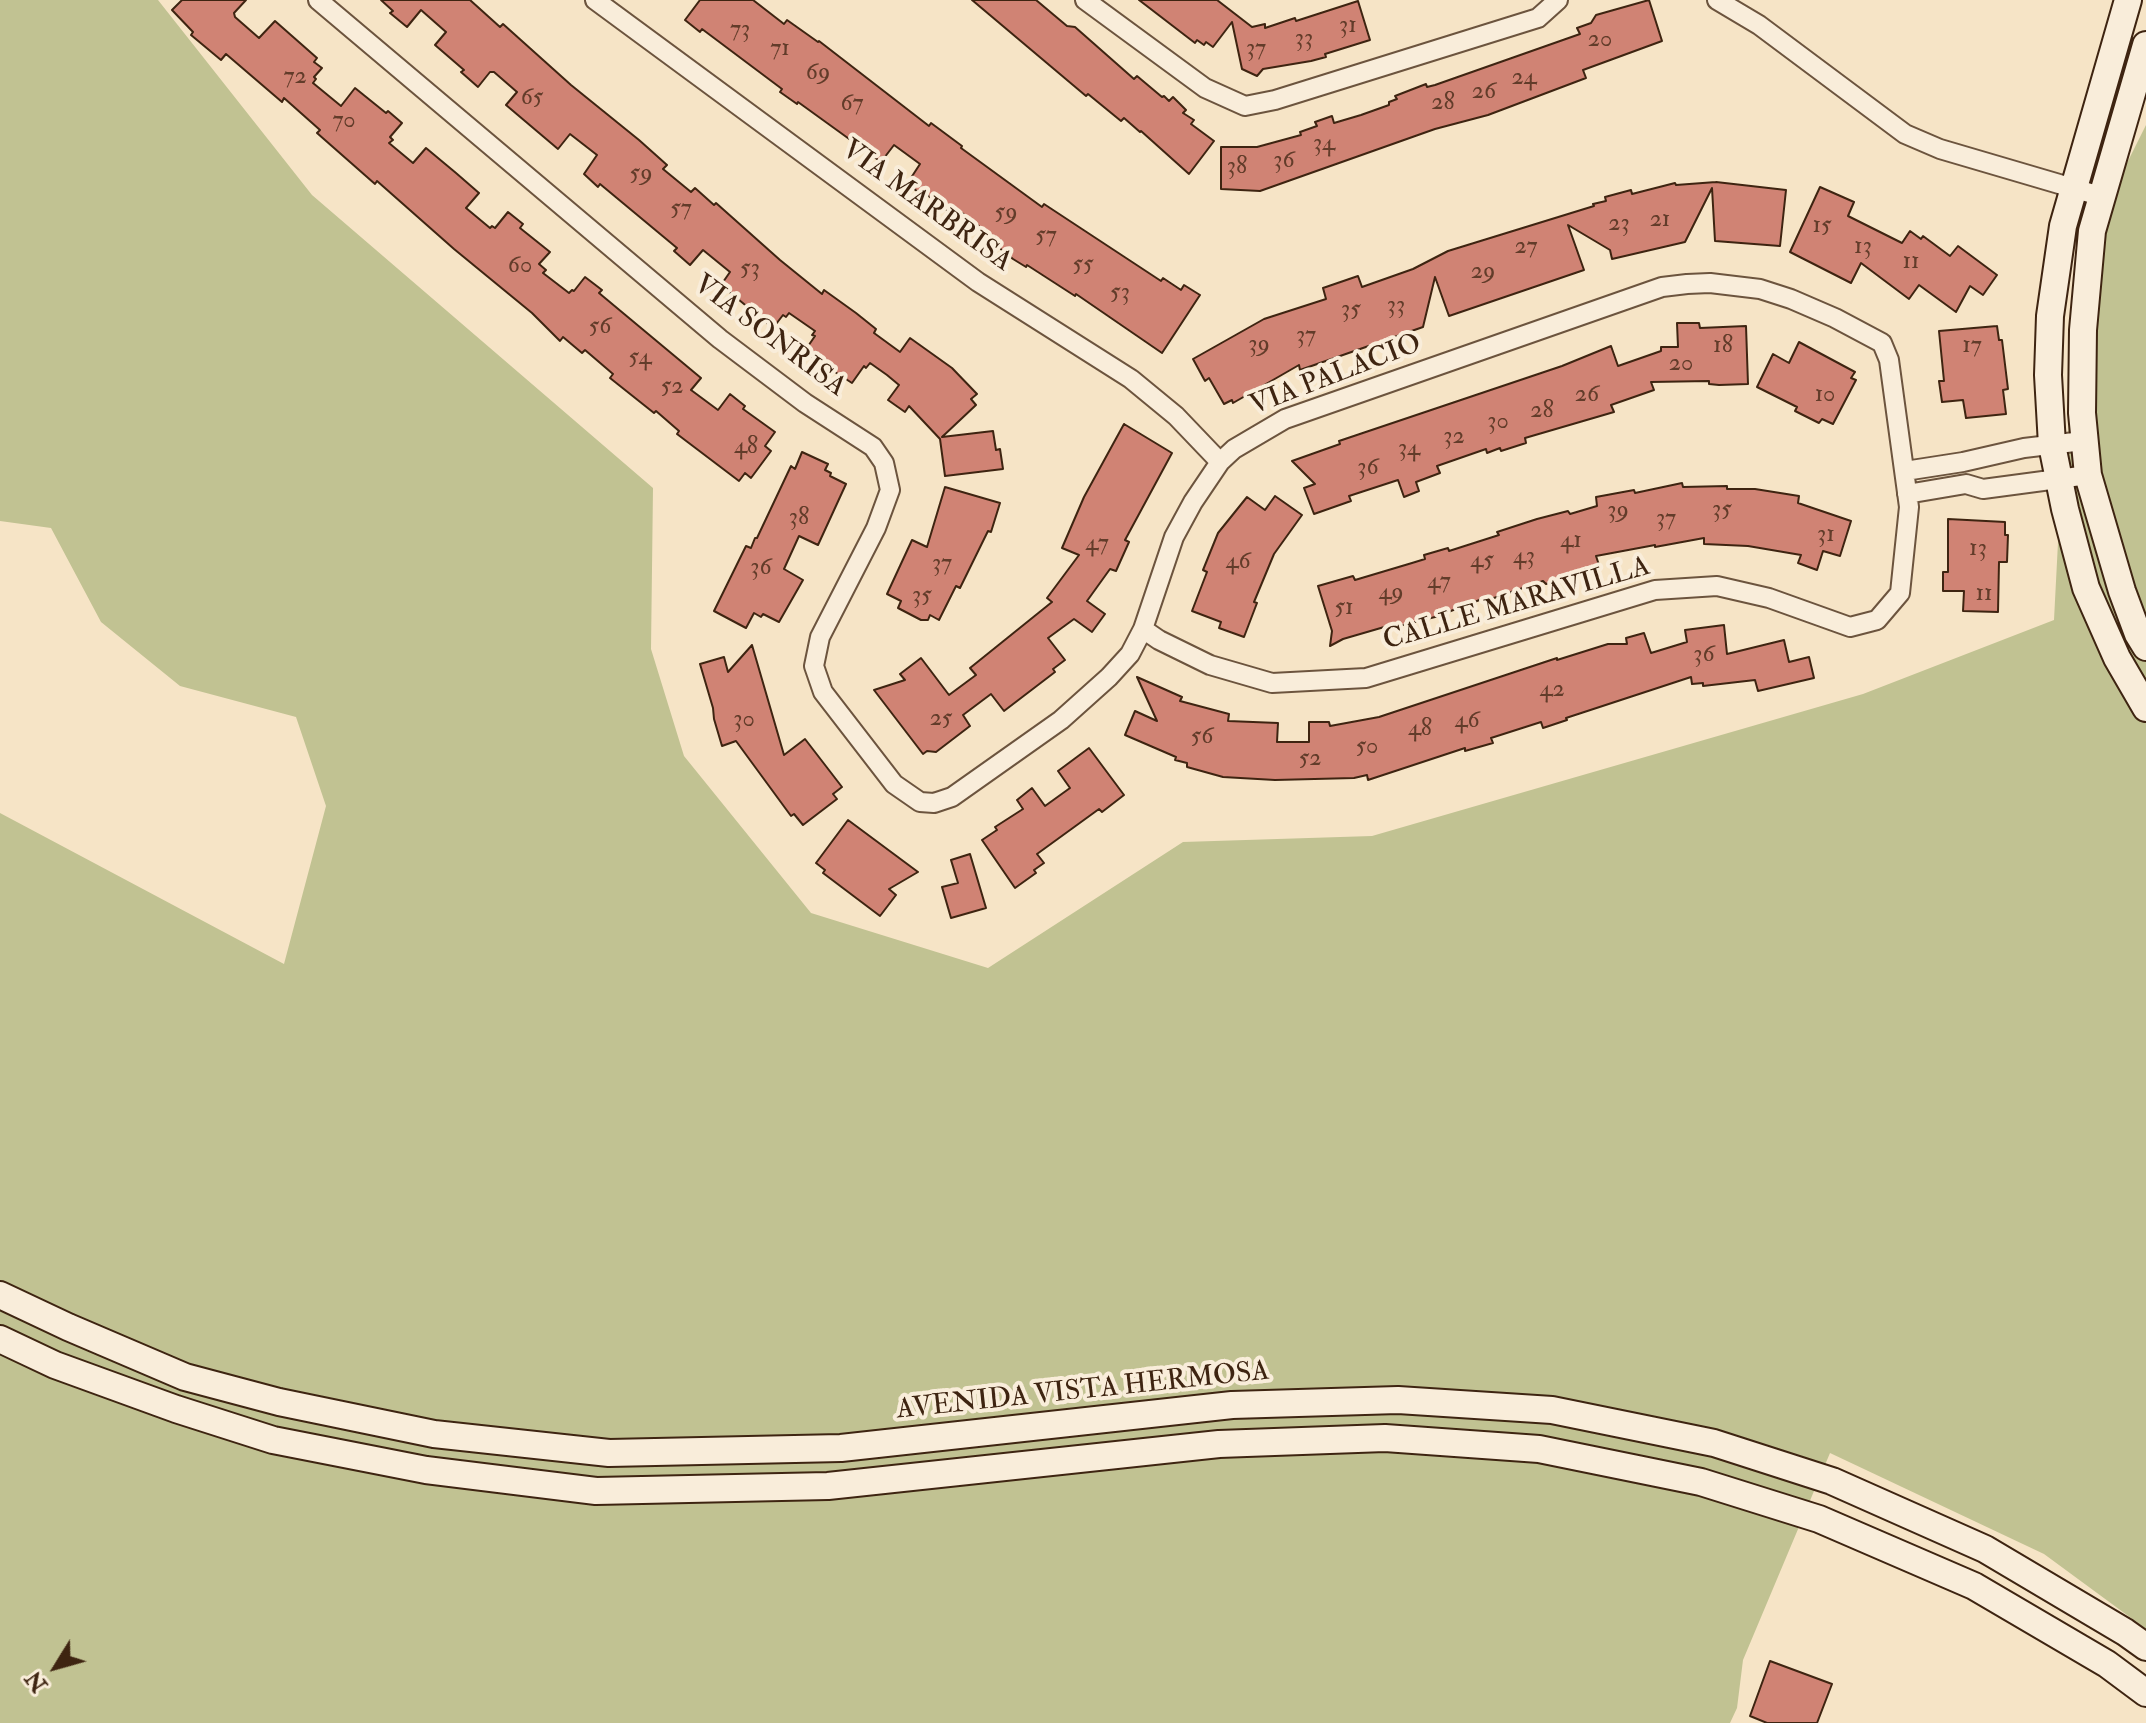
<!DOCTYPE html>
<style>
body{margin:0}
#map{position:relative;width:2146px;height:1723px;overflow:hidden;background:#f6e4c6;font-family:"IM FELL Double Pica",serif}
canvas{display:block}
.north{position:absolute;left:16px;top:1627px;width:80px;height:80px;-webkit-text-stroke:6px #f9edda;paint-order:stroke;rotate:233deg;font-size:22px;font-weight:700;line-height:32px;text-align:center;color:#3e2411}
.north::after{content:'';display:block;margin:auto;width:28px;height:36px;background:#3e2411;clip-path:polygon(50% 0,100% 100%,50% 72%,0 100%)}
</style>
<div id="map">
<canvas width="2146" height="1723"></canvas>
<div class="north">N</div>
</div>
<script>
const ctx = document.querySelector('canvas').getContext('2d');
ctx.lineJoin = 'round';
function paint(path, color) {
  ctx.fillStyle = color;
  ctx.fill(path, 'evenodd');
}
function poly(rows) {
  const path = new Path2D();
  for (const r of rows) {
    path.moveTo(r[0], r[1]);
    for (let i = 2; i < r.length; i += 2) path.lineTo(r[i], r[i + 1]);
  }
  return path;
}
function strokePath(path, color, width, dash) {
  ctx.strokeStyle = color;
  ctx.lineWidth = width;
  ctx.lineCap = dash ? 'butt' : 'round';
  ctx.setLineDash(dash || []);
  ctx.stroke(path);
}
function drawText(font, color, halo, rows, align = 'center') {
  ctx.font = font + ' "IM FELL Double Pica",serif';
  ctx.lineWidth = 8;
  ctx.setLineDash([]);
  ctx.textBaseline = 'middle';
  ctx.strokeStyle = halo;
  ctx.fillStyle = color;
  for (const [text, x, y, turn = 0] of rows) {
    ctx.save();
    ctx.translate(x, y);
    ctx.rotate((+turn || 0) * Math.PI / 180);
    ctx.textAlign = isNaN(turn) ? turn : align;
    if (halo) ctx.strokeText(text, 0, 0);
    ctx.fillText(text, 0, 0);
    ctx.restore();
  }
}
paint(poly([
 [0,0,158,0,312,195,653,488,651,649,684,756,811,913,988,968,1183,842,1372,836,1863,694,2054,620,2061,484,2095,227,2146,125,2146,1629,2044,1554,1830,1453,1743,1660,1737,1708,1730,1723,0,1723,0,813,284,964,326,806,296,717,180,686,101,622,51,528,0,521]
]), '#c1c292');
const building = poly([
 [182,0,246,0,234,13,235,17,259,38,275,21,317,58,314,62,322,68,314,77,316,79,313,83,341,106,355,88,386,113,388,111,402,123,390,137,393,140,389,143,413,163,426,148,456,173,479,193,466,208,490,228,492,226,495,228,508,212,523,224,520,228,550,252,539,264,546,270,543,273,569,293,572,290,574,291,585,277,602,290,599,293,701,378,691,390,718,410,730,394,745,406,743,409,775,432,765,446,771,451,751,478,745,473,739,481,677,434,679,431,656,411,654,413,610,378,613,374,585,350,582,353,563,337,560,341,532,313,454,249,377,181,375,184,317,133,320,130,284,98,282,102,226,54,221,60,191,35,193,32,172,10,182,0],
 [381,0,470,0,500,27,503,24,571,85,639,140,667,165,663,169,691,192,695,188,714,205,716,203,780,260,822,294,824,290,856,313,876,329,874,333,900,352,910,338,952,368,977,394,971,399,976,405,942,437,993,431,996,450,1000,449,1003,469,945,476,940,439,909,406,905,412,888,400,899,385,887,375,870,363,866,368,864,366,852,383,804,352,815,336,812,335,815,331,789,313,786,317,783,315,773,328,721,285,730,272,703,250,690,265,674,251,677,248,600,184,598,187,584,174,597,155,570,134,558,149,506,105,517,92,494,72,490,72,478,87,461,72,464,70,435,45,446,32,421,10,407,27,390,13,393,11,381,0],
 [700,0,753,0,784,24,787,20,818,42,819,41,929,126,931,123,962,146,961,148,1042,207,1044,204,1161,281,1163,278,1181,290,1184,285,1200,295,1162,353,1076,294,1075,296,1027,265,1026,267,1013,259,977,230,980,227,953,206,949,212,926,194,924,196,907,184,920,164,894,145,881,162,798,102,797,104,780,92,782,89,702,29,700,32,685,20,700,0],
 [972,0,1036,0,1067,26,1075,27,1134,79,1137,76,1162,97,1164,96,1169,101,1173,97,1186,110,1183,113,1194,120,1191,124,1214,141,1189,174,1141,131,1140,132,1124,118,1121,121,1088,94,1086,96,972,0],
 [1139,0,1217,0,1252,27,1265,24,1265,28,1295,18,1296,21,1358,1,1370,40,1325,54,1326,57,1311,61,1263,69,1257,76,1242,69,1232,22,1213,47,1206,42,1204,45,1197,40,1195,43,1139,0],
 [1649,0,1662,41,1583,70,1586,78,1488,115,1435,129,1260,191,1221,189,1221,147,1257,147,1301,135,1300,132,1317,126,1315,122,1332,116,1334,123,1361,115,1389,105,1389,102,1397,99,1395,96,1426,84,1427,87,1435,85,1580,34,1577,28,1591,23,1596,15,1649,0],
 [1716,182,1786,190,1780,246,1715,241,1712,188,1685,242,1612,259,1610,250,1568,225,1584,270,1449,316,1435,277,1423,327,1300,370,1299,365,1233,403,1232,400,1224,404,1209,378,1205,381,1193,359,1264,319,1326,299,1323,288,1358,276,1362,287,1413,269,1448,251,1594,206,1593,204,1606,201,1605,197,1631,190,1632,194,1675,183,1676,185,1716,182],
 [1820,187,1854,202,1848,216,1902,243,1910,231,1921,239,1923,236,1950,256,1958,246,1997,275,1983,295,1970,286,1956,312,1919,285,1909,299,1861,263,1851,283,1790,252,1820,187],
 [1677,323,1699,323,1700,328,1746,326,1748,384,1719,385,1709,384,1709,381,1651,382,1654,390,1611,405,1614,412,1525,438,1526,443,1501,451,1500,448,1487,453,1486,449,1437,466,1440,473,1416,482,1419,491,1404,497,1398,480,1349,496,1351,501,1314,514,1304,488,1315,484,1292,461,1340,444,1339,441,1562,366,1611,346,1618,366,1661,351,1661,347,1678,347,1677,323],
 [1997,326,1999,340,2002,340,2008,389,2003,390,2006,414,1966,418,1963,400,1942,402,1939,381,1944,381,1939,331,1997,326],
 [1799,342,1855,372,1851,378,1856,380,1833,424,1822,419,1819,423,1795,411,1797,407,1757,387,1773,354,1789,363,1799,342],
 [1124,424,1172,453,1125,540,1129,542,1116,571,1110,569,1087,601,1105,614,1092,632,1074,619,1048,638,1065,660,1053,669,1055,672,1004,711,991,694,963,715,970,726,936,752,927,751,923,754,874,690,905,680,900,674,921,658,949,695,976,675,970,668,1052,602,1047,598,1079,555,1062,548,1084,497,1124,424],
 [802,452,828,464,825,470,831,473,830,476,846,484,818,545,799,536,784,569,803,580,779,622,763,614,761,617,754,613,746,628,714,611,746,546,751,548,755,538,757,538,791,466,795,469,802,452],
 [1682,483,1683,487,1727,486,1727,489,1755,489,1799,496,1798,503,1851,521,1840,556,1823,551,1817,570,1798,563,1801,555,1748,546,1704,544,1704,538,1655,547,1655,545,1596,556,1599,565,1558,577,1559,580,1546,584,1543,581,1491,599,1490,596,1435,617,1399,626,1398,623,1343,639,1330,646,1332,631,1318,586,1353,576,1355,580,1412,563,1425,559,1424,555,1448,548,1449,551,1499,535,1497,532,1537,519,1568,511,1570,514,1597,506,1596,497,1634,490,1635,493,1682,483],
 [945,487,1000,503,991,532,988,531,960,588,956,586,939,620,930,615,928,620,921,620,898,608,901,601,887,594,912,540,927,547,945,487],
 [1275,496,1302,515,1274,554,1254,602,1257,603,1244,637,1219,628,1221,622,1192,611,1207,572,1203,570,1218,533,1247,497,1265,510,1275,496],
 [1948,519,2005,522,2005,535,2008,535,2007,562,1999,562,1998,612,1963,611,1964,591,1943,591,1943,572,1948,572,1948,519],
 [1724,625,1727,654,1784,640,1789,662,1809,657,1814,678,1758,691,1755,680,1703,686,1703,683,1692,684,1691,677,1566,718,1567,720,1543,728,1541,722,1491,738,1493,743,1465,751,1465,748,1368,780,1367,775,1354,778,1275,780,1223,777,1187,767,1187,763,1175,760,1176,757,1125,735,1135,711,1157,721,1137,677,1182,697,1180,701,1229,714,1228,721,1278,723,1277,742,1309,742,1309,722,1329,722,1330,726,1379,717,1557,658,1557,660,1608,644,1627,644,1626,638,1644,633,1651,653,1687,642,1685,630,1724,625],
 [752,645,784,755,805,739,842,787,833,794,837,799,803,825,794,814,791,816,736,741,722,746,714,719,713,708,700,664,724,657,728,672,752,645],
 [1089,748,1124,795,1102,812,1099,809,1037,854,1044,863,1034,870,1036,873,1015,888,982,840,997,830,995,827,1023,809,1017,800,1032,788,1045,806,1070,788,1058,771,1089,748],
 [848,820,918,872,889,889,896,895,880,916,823,873,825,870,816,863,848,820],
 [970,854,986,908,951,918,942,887,958,883,951,860,970,854],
 [1770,1661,1832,1684,1817,1723,1767,1723,1750,1716,1770,1661]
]);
paint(building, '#d08374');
strokePath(building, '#3e2411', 2);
const minor = poly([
 [318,0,720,339,805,403,873,447,884,463,890,490,876,528,820,637,814,666,823,692,894,784,920,802,934,803,952,797,1061,720,1109,677,1130,654,1143,629,1174,537,1193,502,1220,462,1234,449,1285,419,1662,287,1687,284,1710,283,1760,289,1791,299,1835,318,1882,343,1889,360,1909,507,1900,593,1877,620,1850,627,1769,598,1717,586,1655,590,1366,678,1272,683,1210,665,1159,640,1143,629],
 [595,0,978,282,1131,379,1176,416,1220,462],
 [1085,0,1205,88,1245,106,1275,100,1538,18,1558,0],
 [1717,0,1759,25,1905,134,1940,149,2100,196],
 [1905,471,1963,462,2024,448,2083,441],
 [1907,494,1966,484,1983,489,2088,475]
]);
const secondary = poly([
 [2128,0,2063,226,2050,316,2048,375,2052,445,2065,509,2086,588,2117,658,2146,708],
 [2146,45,2092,231,2083,330,2082,413,2088,475,2122,591,2138,634,2146,647],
 [0,1295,68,1327,185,1377,279,1402,434,1434,609,1453,841,1448,1232,1405,1398,1400,1552,1410,1714,1443,1832,1481,1985,1549,2125,1632,2146,1647],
 [0,1339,55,1365,176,1409,273,1440,426,1470,596,1491,828,1486,1219,1444,1385,1438,1539,1449,1701,1482,1819,1519,1974,1586,2107,1664,2146,1693]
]);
strokePath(minor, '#6c543e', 22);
strokePath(secondary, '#3e2411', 30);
strokePath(minor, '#f9edda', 18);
strokePath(secondary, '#f9edda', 26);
drawText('24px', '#623c2a', null, [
 ["31",1348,27],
 ["73",740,31],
 ["33",1304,40],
 ["20",1600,41],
 ["71",780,50],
 ["37",1256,50],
 ["69",818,74],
 ["72",295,78],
 ["24",1524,79],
 ["26",1484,93],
 ["65",532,99],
 ["28",1443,104],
 ["67",852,105],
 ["70",344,122],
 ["34",1324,145],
 ["36",1284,162],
 ["38",1237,168],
 ["59",641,175],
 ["57",681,210],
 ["59",1006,214],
 ["21",1660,221],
 ["23",1619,225],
 ["15",1822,227],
 ["57",1046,237],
 ["27",1526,248],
 ["13",1863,248],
 ["11",1911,263],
 ["55",1083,266],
 ["60",520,267],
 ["53",750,270],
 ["29",1483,273],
 ["53",1120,294],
 ["33",1396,307],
 ["35",1351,311],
 ["56",600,328],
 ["37",1306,337],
 ["39",1259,346],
 ["18",1723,347],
 ["17",1972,347],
 ["54",640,359],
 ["20",1681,365],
 ["52",672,388],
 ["26",1587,396],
 ["10",1825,396],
 ["28",1542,412],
 ["30",1498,423],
 ["32",1454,438],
 ["48",746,448],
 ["34",1409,450],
 ["36",1368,469],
 ["35",1722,511],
 ["39",1618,512],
 ["38",799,519],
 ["37",1666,520],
 ["31",1826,536],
 ["41",1571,542],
 ["47",1097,545],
 ["13",1978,550],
 ["43",1524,558],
 ["45",1482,562],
 ["46",1238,563],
 ["37",942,565],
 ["36",761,569],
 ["47",1439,583],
 ["49",1391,594],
 ["11",1984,595],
 ["35",922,597],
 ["51",1344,609],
 ["36",1704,656],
 ["42",1552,691],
 ["25",941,720],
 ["30",744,721],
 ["46",1467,722],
 ["48",1420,730],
 ["56",1202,738],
 ["50",1367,748],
 ["52",1310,760]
]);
drawText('28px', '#3e2411', '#f9edda', [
 ["VIA MARBRISA",926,207,36],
 ["VIA SONRISA",769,337,37],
 ["VIA PALACIO",1336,376,-21],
 ["CALLE MARAVILLA",1517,605,-16],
 ["AVENIDA VISTA HERMOSA",1083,1392,-6]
]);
</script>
